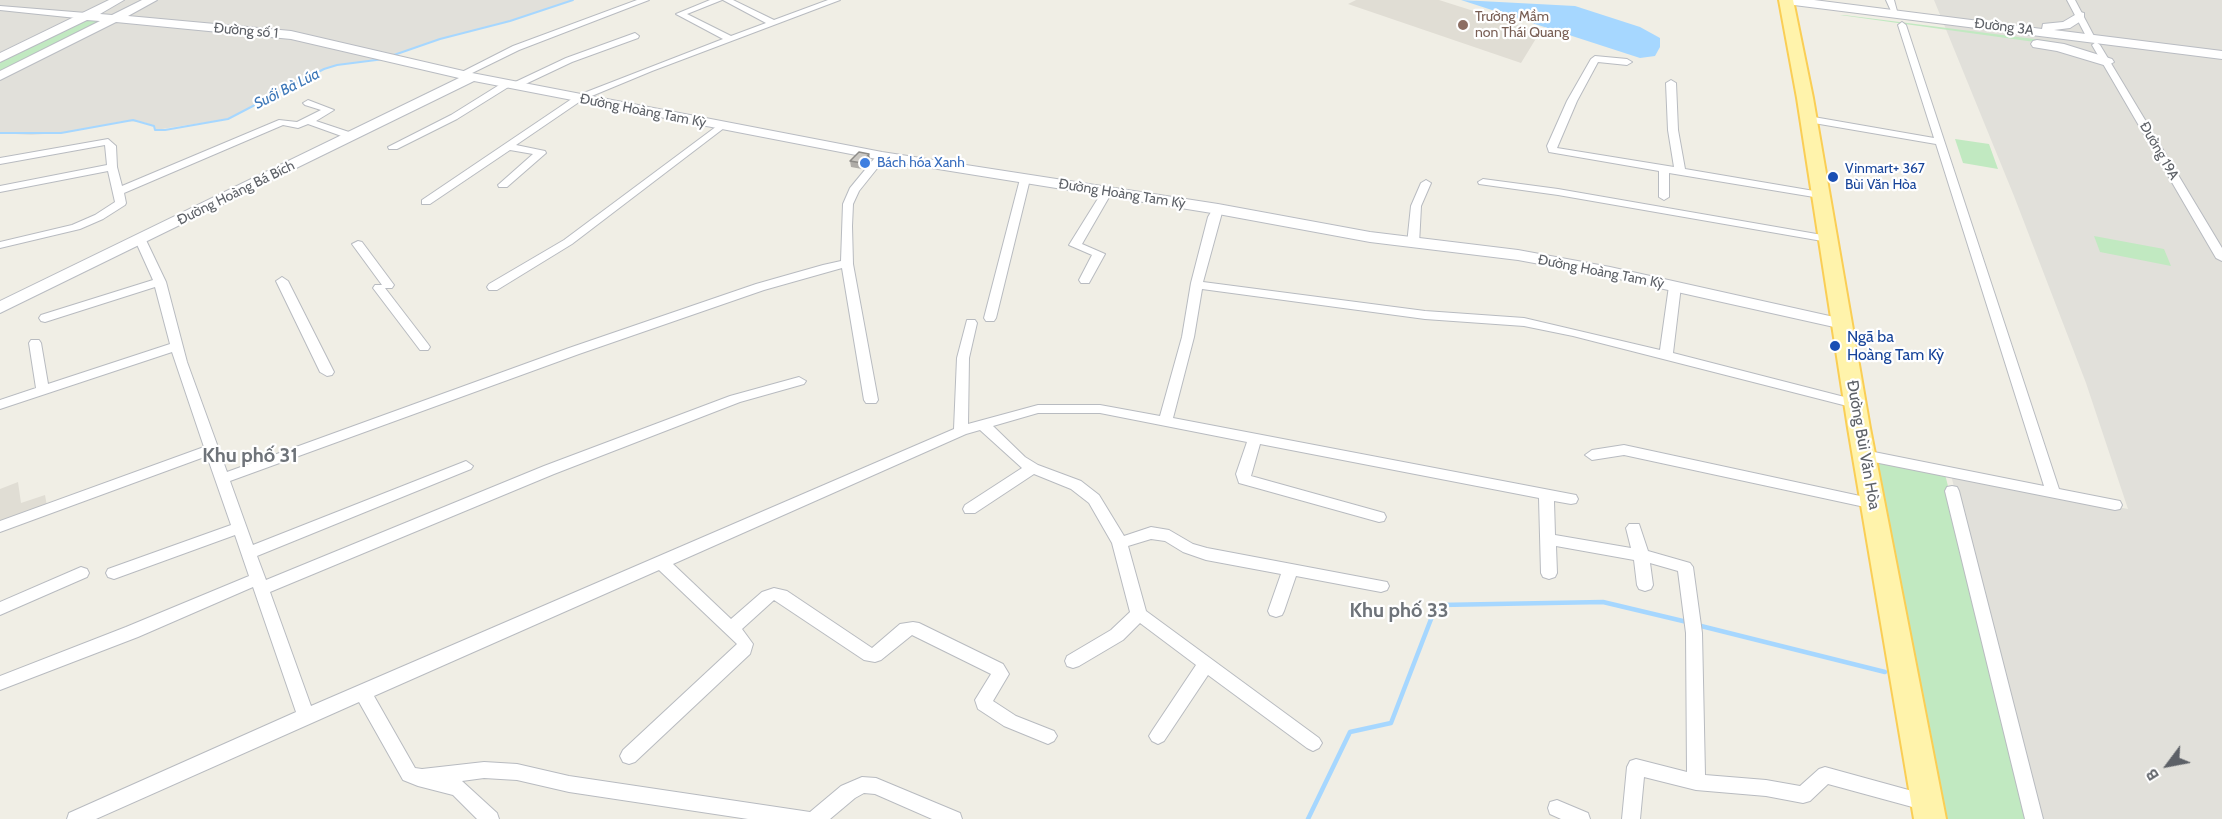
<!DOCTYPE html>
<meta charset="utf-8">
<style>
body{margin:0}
#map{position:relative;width:2222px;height:819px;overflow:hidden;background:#f0eee5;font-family:Cabin,sans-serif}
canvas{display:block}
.north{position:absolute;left:2138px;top:735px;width:60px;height:60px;-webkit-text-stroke:4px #fff;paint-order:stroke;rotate:238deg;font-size:16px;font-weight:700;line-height:24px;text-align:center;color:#5d6167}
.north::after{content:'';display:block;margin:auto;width:21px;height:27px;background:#5d6167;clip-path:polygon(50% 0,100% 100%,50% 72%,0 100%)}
</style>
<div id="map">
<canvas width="2222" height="819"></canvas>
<div class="north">B</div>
</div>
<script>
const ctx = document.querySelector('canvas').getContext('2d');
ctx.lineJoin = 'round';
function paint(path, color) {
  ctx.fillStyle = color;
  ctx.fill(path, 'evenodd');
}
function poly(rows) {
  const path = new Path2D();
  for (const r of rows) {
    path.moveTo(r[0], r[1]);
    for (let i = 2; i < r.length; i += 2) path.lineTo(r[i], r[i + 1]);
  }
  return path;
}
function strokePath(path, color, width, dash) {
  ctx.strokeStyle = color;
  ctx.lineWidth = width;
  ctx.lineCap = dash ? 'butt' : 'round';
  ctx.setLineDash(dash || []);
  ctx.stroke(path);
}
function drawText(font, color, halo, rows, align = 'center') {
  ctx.font = font + ' Cabin,sans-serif';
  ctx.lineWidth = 4.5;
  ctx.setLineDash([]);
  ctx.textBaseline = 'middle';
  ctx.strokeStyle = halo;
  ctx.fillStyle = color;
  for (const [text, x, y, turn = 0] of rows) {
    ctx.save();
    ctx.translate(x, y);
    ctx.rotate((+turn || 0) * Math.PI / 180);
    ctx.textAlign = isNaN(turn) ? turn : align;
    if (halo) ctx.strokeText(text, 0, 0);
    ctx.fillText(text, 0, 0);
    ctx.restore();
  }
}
paint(poly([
 [0,0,572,0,510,21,440,39,381,60,337,65,324,69,228,119,155,130,154,126,143,122,123,121,70,132,31,135,0,133],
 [1934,0,2222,0,2222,819,2038,819,1951,475,2128,509,2086,383,2014,196]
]), '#e1e0da');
paint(poly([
 [1356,0,1439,0,1540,32,1521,63,1348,4],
 [18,482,21,503,45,495,47,506,0,524,0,489]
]), '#e0ddd4');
paint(poly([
 [1840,15,1844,15,2050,41,2042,43],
 [88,17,109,19,0,73,0,60],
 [1955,139,1989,144,1998,169,1963,163],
 [2094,236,2164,249,2171,266,2100,252],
 [1873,459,1945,474,2030,819,1941,819]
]), '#c1e9c1');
paint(poly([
 [1461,0,1575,6,1640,27,1660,38,1660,47,1655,56,1640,58]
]), '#a6d7ff');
strokePath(poly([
 [391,56,440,39,510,21,573,0],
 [0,133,61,133,133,120,154,126,155,130,165,130,228,119,324,69,337,65,384,59]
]), '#a6d7ff', 2);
strokePath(poly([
 [1697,625,1885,672],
 [1308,819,1350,732,1391,723,1433,614,1440,605,1603,602,1687,622]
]), '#a6d7ff', 4.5);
const street = poly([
 [637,0,649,0,519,50,464,77,456,75,513,46,637,0],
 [710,0,722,0,687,14,731,36,766,23,723,0,733,0,774,20,828,0,840,0,652,71,582,100,516,145,545,151,546,153,507,187,499,187,498,185,533,154,510,150,430,204,422,204,422,200,576,96,723,39,676,14,710,0],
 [1886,0,1894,0,1897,11,1891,11,1886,0],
 [2067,0,2075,0,2095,38,2094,40,2087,38,2067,0],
 [0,6,86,13,90,16,86,19,0,10,0,6],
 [1902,22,1906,25,2059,489,2120,501,2122,505,2120,509,2115,510,1864,460,1857,455,1864,450,2044,486,1936,144,1808,122,1803,119,1808,116,1934,138,1898,25,1902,22],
 [635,33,639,36,638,38,572,62,517,88,510,86,457,119,397,149,389,149,388,147,451,115,504,82,511,84,566,58,635,33],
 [2096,42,2100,45,2222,248,2222,261,2216,258,2092,45,2096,42],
 [1595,56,1627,59,1632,62,1627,65,1598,62,1577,101,1557,148,1674,167,1668,130,1666,83,1671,80,1676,83,1678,130,1685,169,1820,192,1825,195,1820,198,1669,173,1669,197,1664,200,1659,197,1659,171,1549,152,1547,146,1567,101,1591,59,1595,56],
 [308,100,334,110,316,121,355,134,355,138,347,138,308,124,298,128,283,125,124,193,126,203,125,205,103,219,80,229,0,248,0,242,72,225,95,215,115,202,108,171,0,192,0,186,107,165,105,145,0,164,0,158,108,139,116,146,117,167,122,186,279,120,297,122,321,110,305,105,303,103,308,100],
 [721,123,726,126,724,128,572,244,497,290,489,290,487,287,489,284,564,240,721,123],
 [882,153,887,156,859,191,853,204,852,226,853,264,878,400,876,403,866,403,864,400,842,268,764,290,579,354,230,481,253,545,461,463,466,461,473,466,471,469,257,556,266,580,544,466,730,396,799,377,806,381,804,384,740,402,554,474,270,592,311,706,954,429,957,358,967,320,975,320,977,323,969,358,968,424,1038,405,1100,405,1160,416,1182,337,1191,283,1208,217,1214,207,1218,206,1223,209,1203,282,1425,311,1524,318,1660,350,1669,286,1675,282,1681,286,1673,353,1860,401,1862,404,1860,407,1855,408,1573,336,1524,326,1425,319,1202,289,1194,337,1173,418,1576,495,1578,499,1576,503,1571,504,1554,501,1555,535,1631,548,1626,528,1629,524,1639,524,1648,551,1690,563,1693,567,1702,633,1705,775,1766,780,1800,786,1819,769,1825,767,1934,797,1936,803,1934,809,1927,811,1828,784,1810,801,1803,803,1766,796,1696,790,1644,777,1640,819,1622,819,1627,767,1630,761,1636,759,1687,772,1686,633,1678,571,1650,563,1653,585,1651,589,1645,591,1639,589,1637,585,1634,560,1556,546,1557,573,1555,577,1549,579,1543,577,1541,573,1539,498,1260,444,1251,476,1384,513,1386,517,1384,521,1379,522,1239,483,1236,474,1247,442,1100,413,1038,413,993,426,1025,457,1038,465,1081,481,1099,495,1124,536,1151,527,1169,530,1193,544,1207,548,1387,582,1389,586,1387,590,1381,592,1296,576,1284,611,1282,615,1276,617,1270,615,1268,611,1281,574,1206,560,1183,552,1165,541,1151,539,1128,546,1146,611,1319,738,1322,743,1319,748,1313,751,1307,748,1208,675,1164,741,1158,744,1152,741,1149,736,1152,731,1196,665,1140,623,1123,640,1079,666,1073,668,1067,666,1065,661,1067,656,1111,630,1130,612,1112,543,1089,503,1071,489,1034,474,975,513,965,513,963,509,965,505,1022,468,980,430,966,434,673,564,731,619,762,592,774,588,787,591,872,648,900,624,913,622,919,623,1003,664,1009,674,993,701,1016,716,1054,731,1057,736,1054,741,1048,744,1004,726,978,709,975,700,991,674,912,635,881,660,875,662,864,660,774,600,742,629,753,644,750,654,635,762,629,764,623,762,620,756,623,750,737,644,659,570,374,696,415,768,422,769,484,762,517,764,569,776,810,812,841,786,862,777,876,778,960,813,962,819,932,819,875,794,864,793,855,798,830,819,748,819,569,792,517,780,484,778,462,781,497,813,499,819,477,819,453,795,418,786,403,780,359,702,96,819,67,819,69,813,296,712,253,587,138,637,0,690,0,676,126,627,249,576,235,535,114,579,108,577,106,573,108,569,231,525,207,456,0,532,0,521,204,447,172,352,0,409,0,400,36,388,29,343,31,340,39,340,41,343,48,384,170,344,155,287,45,322,41,321,39,318,41,315,153,280,135,240,137,238,145,238,166,282,187,362,227,472,569,348,756,284,823,265,841,261,843,204,850,188,878,154,882,153],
 [1025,176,1030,179,996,318,994,321,986,321,984,318,1020,179,1025,176],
 [1483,179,1558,189,1828,236,1834,239,1828,242,1558,195,1479,184,1478,182,1483,179],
 [1426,180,1431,183,1421,206,1419,244,1413,247,1407,244,1411,206,1421,183,1426,180],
 [1107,189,1112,192,1082,244,1105,254,1089,283,1081,283,1079,280,1092,255,1069,245,1102,192,1107,189],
 [358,241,362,242,394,285,392,288,385,288,428,344,430,347,428,350,420,350,373,288,375,285,382,285,352,244,358,241],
 [282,277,288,281,334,372,332,375,327,376,320,372,276,281,282,277],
 [1624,445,1874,499,1879,500,1881,504,1879,508,1874,509,1624,455,1592,460,1585,455,1592,450,1624,445],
 [1952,486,1957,487,1959,491,2043,819,2025,819,1945,491,1947,487,1952,486],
 [81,567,87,569,89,573,87,577,0,615,0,602,81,567],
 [1557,800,1588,813,1590,819,1561,819,1550,814,1548,808,1550,802,1557,800]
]);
const secondary = poly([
 [109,0,124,0,100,14,112,15,142,0,157,0,128,16,291,31,472,73,882,152,1218,204,1370,232,1518,250,1610,267,1843,319,1849,320,1852,324,1849,328,1843,329,1610,277,1518,260,1370,242,1218,214,882,160,474,81,0,313,0,301,459,78,291,39,116,22,0,80,0,71,100,21,87,20,0,62,0,53,109,0],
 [1780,0,1814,0,2042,29,2043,24,2063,22,2080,12,2084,13,2084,19,2070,28,2054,30,2222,51,2222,59,1786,4,1780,0],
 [2037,40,2064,44,2112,59,2114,62,2107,66,2057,51,2033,47,2031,44,2033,41,2037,40]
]);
const primary = poly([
 [1779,0,1793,0,1813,98,1870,428,1946,819,1914,819,1848,428,1797,98,1779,0]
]);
strokePath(street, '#b8bbc0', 2);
strokePath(secondary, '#b9bcc2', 2);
strokePath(primary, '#face55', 4);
paint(street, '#fff');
paint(secondary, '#fff');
paint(primary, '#fff3ab');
paint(poly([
 [869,154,870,160,862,169,851,167,850,161]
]), '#afaca7');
paint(poly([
 [869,154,870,160,862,169,862,163]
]), '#8e8c88');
const building = poly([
 [859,152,869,154,862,163,850,161,859,152]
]);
paint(building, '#cbc8c2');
strokePath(building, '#8e8c88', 1.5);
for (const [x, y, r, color] of [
 [1463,25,6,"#8d6e63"],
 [865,163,6,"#3f7fe0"],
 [1833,177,6,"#1a4fb4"],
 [1835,346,6,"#1a4fb4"]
]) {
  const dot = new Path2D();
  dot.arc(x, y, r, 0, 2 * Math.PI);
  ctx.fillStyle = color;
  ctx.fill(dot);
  strokePath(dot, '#fff', 2);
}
drawText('14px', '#785e54', '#fff', [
 ["Trường Mầm",1475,17],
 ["non Thái Quang",1475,33]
], 'left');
drawText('14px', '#5d6167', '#fff', [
 ["Đường 3A",2004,27,7],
 ["Đường số 1",246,31,5],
 ["Đường Hoàng Tam Kỳ",643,111,11],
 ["Đường 19A",2159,151,60],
 ["Đường Hoàng Bá Bích",236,193,-26],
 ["Đường Hoàng Tam Kỳ",1122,194,9],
 ["Đường Hoàng Tam Kỳ",1601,272,11]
]);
drawText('14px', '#366cbe', '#fff', [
 ["Bách hóa Xanh",877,163]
], 'left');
drawText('14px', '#164399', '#fff', [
 ["Vinmart+ 367",1845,169],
 ["Bùi Văn Hòa",1845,185]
], 'left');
drawText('italic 15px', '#3c77b8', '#fff', [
 ["Suối Bà Lúa",287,89,-27]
]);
drawText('16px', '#164399', '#fff', [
 ["Ngã ba",1847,337],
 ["Hoàng Tam Kỳ",1847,355]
], 'left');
drawText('16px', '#5d6167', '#fff', [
 ["Đường Bùi Văn Hòa",1863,445,80]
]);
drawText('bold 20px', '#6e7379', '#fff', [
 ["Khu phố 31",250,456],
 ["Khu phố 33",1399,611]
]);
</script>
